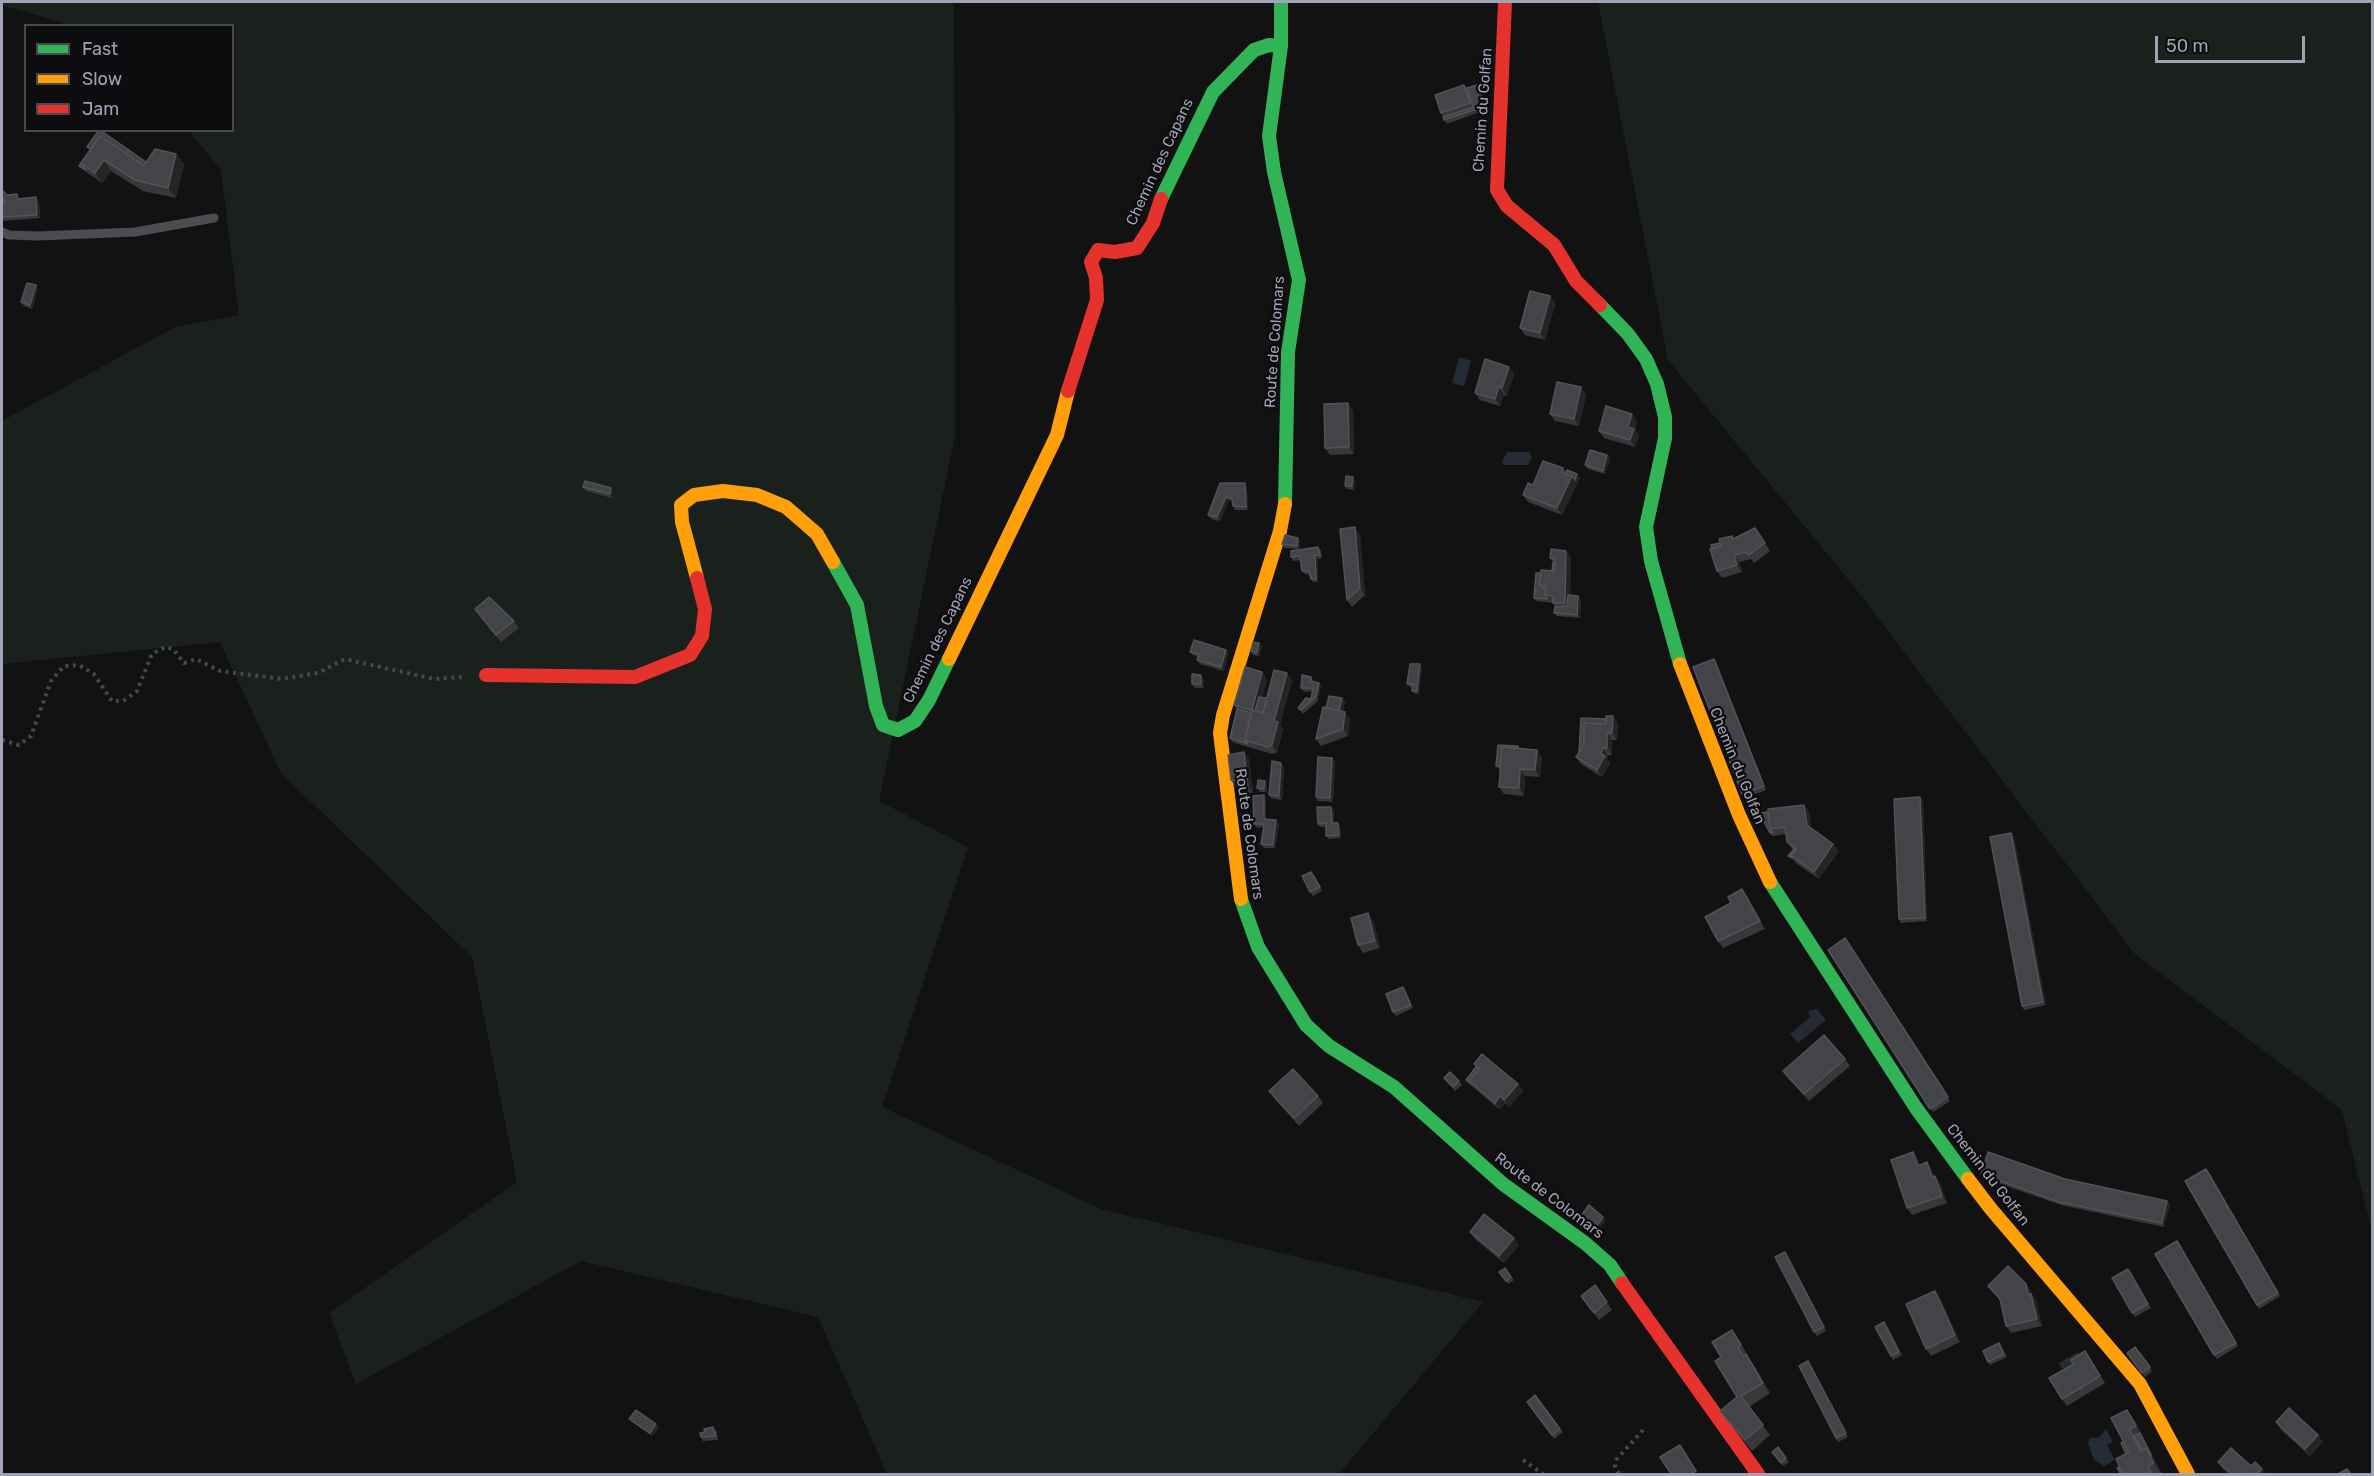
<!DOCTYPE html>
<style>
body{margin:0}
#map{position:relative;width:2374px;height:1476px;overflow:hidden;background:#121212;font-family:Rubik,sans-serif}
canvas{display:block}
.frame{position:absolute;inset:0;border:3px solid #a1a3b5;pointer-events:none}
.legend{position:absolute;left:24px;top:24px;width:210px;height:108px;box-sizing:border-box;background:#0d0c0e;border:2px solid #484851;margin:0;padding:8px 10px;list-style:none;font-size:18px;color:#a1a3b5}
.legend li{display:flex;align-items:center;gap:12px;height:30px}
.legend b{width:30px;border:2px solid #484851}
.scale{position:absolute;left:2155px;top:36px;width:150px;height:27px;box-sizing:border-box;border:3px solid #a1a3b5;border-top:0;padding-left:8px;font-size:18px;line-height:21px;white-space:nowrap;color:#a1a3b5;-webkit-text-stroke:4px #0d0c0e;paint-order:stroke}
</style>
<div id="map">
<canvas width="2374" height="1476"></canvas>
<div class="frame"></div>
<ul class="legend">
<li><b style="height:8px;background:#30b455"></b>Fast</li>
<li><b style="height:8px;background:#ff9f0a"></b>Slow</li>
<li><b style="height:8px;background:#e5322d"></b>Jam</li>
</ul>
<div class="scale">50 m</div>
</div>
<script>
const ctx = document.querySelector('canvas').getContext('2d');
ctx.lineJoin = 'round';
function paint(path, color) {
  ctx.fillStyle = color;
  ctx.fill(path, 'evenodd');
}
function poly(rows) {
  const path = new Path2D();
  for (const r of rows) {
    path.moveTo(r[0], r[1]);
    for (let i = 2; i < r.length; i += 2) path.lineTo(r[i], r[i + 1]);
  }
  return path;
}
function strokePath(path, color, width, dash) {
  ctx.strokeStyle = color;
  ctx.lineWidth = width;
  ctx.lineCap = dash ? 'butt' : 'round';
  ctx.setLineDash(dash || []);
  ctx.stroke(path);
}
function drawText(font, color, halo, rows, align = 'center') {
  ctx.font = font + ' Rubik,sans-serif';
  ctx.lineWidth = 4.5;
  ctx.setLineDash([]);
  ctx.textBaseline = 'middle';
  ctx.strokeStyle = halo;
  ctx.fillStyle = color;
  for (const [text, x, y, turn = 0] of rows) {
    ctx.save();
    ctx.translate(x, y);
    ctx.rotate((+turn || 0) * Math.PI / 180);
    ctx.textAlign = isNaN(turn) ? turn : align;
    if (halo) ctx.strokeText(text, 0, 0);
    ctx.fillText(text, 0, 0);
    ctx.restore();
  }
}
paint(poly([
 [2,2,954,2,955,436,879,801,968,847,882,1107,1101,1209,1483,1302,1339,1474,887,1474,818,1317,581,1261,356,1384,329,1313,517,1182,472,957,281,773,220,642,2,664,2,421,175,327,239,315,221,170,189,131,232,130,232,26,70,25,2,5],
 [1598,2,2372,2,2372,1230,2342,1110,2135,954,1852,584,1668,360]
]), '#1a211c');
paint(poly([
 [1459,357,1471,361,1464,386,1452,383],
 [1507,452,1529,452,1532,457,1528,465,1505,465,1502,462],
 [1817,1009,1826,1020,1798,1043,1790,1034,1810,1017,1808,1011],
 [2078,1352,2082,1360,2064,1372,2059,1363],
 [2106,1429,2113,1442,2107,1445,2115,1460,2104,1466,2094,1460,2088,1443,2090,1438,2099,1437]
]), '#252b34');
strokePath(poly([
 [2,740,19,745,31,736,51,681,64,666,79,665,94,674,112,701,123,701,137,691,152,654,165,647,173,649,184,663,196,659,220,671,282,679,318,673,345,659,434,679,464,677],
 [1523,1460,1543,1474],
 [1619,1474,1615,1466,1616,1460,1643,1430]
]), '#47484d', 4, [3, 4.5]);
strokePath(poly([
 [2,232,9,235,38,236,135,232,214,218]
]), '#4c4c52', 9);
strokePath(poly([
 [1281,2,1281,46,1269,136,1274,172,1299,280,1288,352,1285,504],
 [1161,199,1213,92,1254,50,1269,45,1281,46],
 [1600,305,1628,334,1646,359,1657,384,1665,417,1665,438,1646,527,1651,561,1680,664],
 [833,562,857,605,876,706,883,725,898,730,915,721,929,700,949,659],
 [1770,882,1916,1108,1968,1179],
 [1241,899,1258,947,1306,1025,1329,1046,1394,1087,1503,1184,1585,1243,1610,1265,1622,1283]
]), '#30b455', 14);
strokePath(poly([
 [697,578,682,522,681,505,694,495,723,491,757,495,786,507,817,534,833,562],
 [949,659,1057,435,1068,391],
 [1680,664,1739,815,1770,882],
 [1241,899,1220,733,1223,715,1280,531,1285,504],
 [1968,1179,1991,1209,2140,1384,2188,1474]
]), '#ff9f0a', 14);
strokePath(poly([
 [1505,2,1497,190,1507,206,1554,245,1576,281,1600,305],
 [1068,391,1097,300,1096,278,1091,262,1098,250,1115,252,1137,248,1153,223,1161,199],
 [486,675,635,677,690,655,702,636,705,609,697,578],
 [1622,1283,1758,1474]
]), '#e5322d', 14);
paint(poly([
 [1464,85,1467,88,1477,85,1480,88,1488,109,1447,124,1441,113],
 [87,147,146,162,176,154,184,164,176,198,143,191,111,171,102,183,82,169,79,166,90,150],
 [2,190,7,195,19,198,19,199,39,201,40,218,2,221],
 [38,289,32,309,24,306,21,302],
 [1550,296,1555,304,1545,340,1525,335,1520,328],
 [1509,367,1514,374,1507,396,1504,395,1500,406,1480,400,1475,393],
 [1581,387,1586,395,1579,426,1555,421,1550,414],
 [1348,403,1353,411,1354,454,1330,455,1325,448],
 [1632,414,1637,421,1635,430,1639,436,1635,447,1604,438,1599,431],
 [1607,455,1610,458,1605,474,1588,469,1585,465],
 [1563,468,1566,472,1577,474,1580,478,1562,515,1528,502,1523,495],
 [1355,480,1354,490,1347,489,1345,486],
 [1220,483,1247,487,1248,510,1235,510,1233,506,1232,501,1229,500,1220,521,1211,519,1208,515],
 [583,487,611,488,613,492,612,498,586,491],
 [1755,528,1770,551,1754,563,1751,559,1739,562,1742,572,1722,578,1717,571,1720,543,1732,536,1734,539],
 [1360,535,1365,595,1352,607,1347,600],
 [1298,538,1300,542,1299,549,1284,548,1282,544],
 [1318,547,1321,551,1322,558,1318,559,1318,582,1313,582,1311,579,1310,575,1305,574,1302,571,1301,560,1293,561,1291,557],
 [1566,551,1571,558,1570,595,1581,600,1580,618,1557,616,1554,613,1555,607,1553,603,1536,601,1534,598,1541,573,1552,571,1553,562,1550,558],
 [475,609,514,621,519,628,501,642],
 [1259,643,1262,647,1259,656,1253,655,1251,651],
 [1226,650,1228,653,1224,671,1200,664,1197,660,1198,657,1193,655,1190,652],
 [1714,659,1716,662,1766,790,1745,798,1742,794],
 [1422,668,1419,694,1415,694,1412,691,1412,688,1410,687,1407,684],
 [1262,672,1267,679,1262,697,1267,698,1292,680,1280,725,1283,729,1277,753,1272,754,1232,742,1230,738,1237,709,1234,705],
 [1311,677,1313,682,1321,686,1318,701,1303,714,1298,708,1311,699,1312,691,1304,692,1301,688],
 [1204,679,1204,688,1195,688,1192,684],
 [1342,698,1345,702,1343,711,1350,719,1348,736,1321,746,1316,739,1326,708],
 [1618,723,1617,740,1612,740,1612,755,1608,755,1607,759,1610,763,1602,777,1581,764,1576,757],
 [1518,746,1520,749,1537,750,1542,758,1540,777,1525,776,1524,796,1504,794,1499,787,1500,770,1496,766],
 [1244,752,1249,759,1253,793,1247,793,1244,788,1236,787,1231,780],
 [1332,758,1335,762,1333,802,1318,801,1316,797],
 [1281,763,1284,767,1282,800,1271,798,1269,795],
 [1265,781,1267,784,1267,792,1260,792,1257,788],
 [1920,797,1923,801,1927,921,1901,923,1899,919],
 [1266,799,1266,819,1279,824,1275,848,1264,848,1261,844,1263,827,1257,828,1254,824],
 [1804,805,1809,812,1811,828,1833,844,1839,851,1819,879,1796,863,1794,860,1791,859,1788,856,1793,850,1787,842,1786,834,1772,836,1770,833,1768,812],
 [1334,810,1334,823,1338,823,1340,826,1341,838,1329,839,1326,836,1326,827,1320,827,1318,824],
 [2014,837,2046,1005,2024,1010,2022,1006],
 [1314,875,1322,891,1313,896,1310,892],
 [1747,896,1765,929,1723,948,1718,941,1731,903],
 [1373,920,1380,948,1363,953,1358,945],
 [1845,938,1950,1101,1933,1112,1828,950],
 [1403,987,1413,1008,1396,1016,1393,1012],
 [1845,1059,1850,1066,1809,1101,1788,1078,1783,1071],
 [1474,1064,1523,1091,1509,1107,1505,1103,1500,1110,1468,1083,1466,1080,1476,1067],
 [1444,1078,1459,1081,1462,1085,1455,1091],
 [1269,1091,1318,1096,1323,1103,1299,1126,1274,1098],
 [1918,1159,1920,1165,1927,1162,1932,1170,1934,1176,1935,1176,1940,1183,1947,1203,1912,1215,1907,1208],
 [2209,1173,2280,1296,2259,1309,2257,1305],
 [1981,1174,2065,1179,2170,1204,2164,1227,2061,1205,1983,1178],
 [1578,1220,1606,1220,1595,1234,1580,1223],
 [1470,1232,1519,1245,1504,1263,1475,1239],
 [2179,1245,2238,1346,2217,1359,2214,1355],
 [1787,1255,1826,1331,1817,1336,1814,1332],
 [1505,1268,1514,1280,1508,1284,1499,1272],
 [2131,1272,2151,1308,2135,1317,2132,1313],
 [2026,1284,2036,1301,2042,1326,2011,1333,2006,1326,2001,1301,1988,1286],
 [1595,1285,1612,1310,1599,1320,1581,1296],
 [1940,1298,1960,1342,1931,1356,1926,1349],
 [1887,1326,1902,1355,1893,1360,1891,1356],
 [1739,1340,1748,1356,1747,1356,1770,1393,1749,1407,1770,1435,1752,1451,1720,1411,1737,1397,1721,1357],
 [1999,1343,2007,1357,1990,1365,1988,1362],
 [2135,1347,2152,1371,2145,1377,2127,1353],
 [2085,1351,2105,1383,2067,1406,2062,1399,2074,1364],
 [1808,1361,1848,1437,1838,1442,1836,1438],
 [1535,1395,1563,1432,1554,1439,1527,1402],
 [2111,1418,2135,1421,2162,1474,2121,1474,2119,1467,2126,1454,2123,1442],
 [629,1419,659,1428,652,1436,632,1422],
 [2276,1422,2323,1442,2310,1456,2281,1430],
 [716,1430,718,1440,703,1441,701,1437,705,1432],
 [1772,1452,1786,1458,1789,1462,1783,1466],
 [2218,1462,2251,1466,2266,1474,2229,1474,2223,1469]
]), '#38383b');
paint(poly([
 [1477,85,1480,88,1488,109,1485,106],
 [176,154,184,164,176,198,168,188],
 [104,160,111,171,102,183,95,173],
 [36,197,39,201,40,218,37,215],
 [36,285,38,289,32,309,30,305],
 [1550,296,1555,304,1545,340,1540,333],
 [1509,367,1514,374,1507,396,1502,388],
 [1499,387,1504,395,1500,406,1495,399],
 [1581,387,1586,395,1579,426,1574,419],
 [1348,403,1353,411,1354,454,1349,447],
 [1632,414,1637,421,1635,430,1639,436,1635,447,1630,440,1628,427],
 [1607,455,1610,458,1605,474,1603,471],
 [1577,474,1580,478,1562,515,1557,508,1572,476],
 [1353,477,1355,480,1354,490,1352,486],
 [1245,483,1247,487,1248,510,1246,507],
 [611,488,613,492,612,498,610,494],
 [1226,497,1229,500,1220,521,1217,517],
 [1355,527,1360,535,1365,595,1360,588],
 [1298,538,1300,542,1299,549,1297,546],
 [1566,551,1571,558,1570,610,1565,603],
 [1315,555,1318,559,1318,582,1316,579],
 [1734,555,1739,562,1742,572,1737,565],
 [1578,596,1581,600,1580,618,1577,615],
 [1259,643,1262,647,1259,656,1257,653],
 [1226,650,1228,653,1224,671,1221,667],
 [1714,659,1716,662,1766,790,1764,786],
 [1420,664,1422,668,1419,694,1417,691],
 [1262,672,1267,679,1258,715,1252,710],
 [1287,673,1292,680,1280,725,1283,729,1277,753,1272,745,1274,721],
 [1201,675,1204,679,1204,688,1201,684],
 [1319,683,1321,686,1318,701,1316,697],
 [1342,698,1345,702,1341,717,1339,713],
 [1345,712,1350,719,1348,736,1343,729],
 [1613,716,1618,723,1617,740,1612,733],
 [1607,733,1612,740,1612,755,1607,748],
 [1603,748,1608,755,1607,759,1610,763,1602,777,1597,770,1601,754],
 [1537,750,1542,758,1540,777,1535,770],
 [1244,752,1249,759,1253,793,1248,786],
 [1332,758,1335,762,1333,802,1330,798],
 [1281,763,1284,767,1282,800,1279,796],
 [1520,769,1525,776,1524,796,1519,788],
 [1265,781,1267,784,1267,792,1264,789],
 [1264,795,1266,799,1266,823,1264,819],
 [1920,797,1923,801,1927,921,1925,918],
 [1804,805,1809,812,1812,832,1807,825],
 [1331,807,1334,810,1334,826,1332,823],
 [1276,820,1279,824,1275,848,1273,845],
 [1338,823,1340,826,1341,838,1339,835],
 [2011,833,2014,837,2046,1005,2043,1002],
 [1833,844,1839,851,1819,879,1814,872],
 [1742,889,1747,896,1765,929,1760,921],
 [1368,913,1373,920,1380,948,1375,941],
 [1518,1084,1523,1091,1509,1107,1504,1100],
 [1500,1096,1505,1103,1500,1110,1495,1103],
 [1913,1152,1918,1159,1923,1173,1918,1166],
 [1927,1162,1932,1170,1937,1184,1932,1177],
 [1935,1176,1940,1183,1947,1203,1942,1196],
 [2167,1201,2170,1204,2164,1227,2162,1223],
 [1603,1217,1606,1220,1595,1234,1593,1231],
 [1514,1238,1519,1245,1504,1263,1499,1256],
 [2026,1284,2036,1301,2042,1326,2037,1319,2028,1294],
 [1935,1291,1940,1298,1960,1342,1955,1335],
 [1732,1330,1739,1340,1748,1356,1741,1345],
 [1746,1354,1754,1365,1770,1393,1763,1383],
 [2127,1410,2135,1421,2162,1474,2154,1463,2140,1433,2136,1426],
 [656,1424,659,1428,652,1436,650,1433],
 [2318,1435,2323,1442,2310,1456,2305,1449],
 [2262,1469,2266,1474,2257,1474]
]), '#242425');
const building = poly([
 [1464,85,1470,103,1441,113,1435,95,1464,85],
 [1477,85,1485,106,1444,120,1443,117,1473,107,1467,88,1477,85],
 [99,130,100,130,146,162,144,166,100,136,91,149,87,147,99,130],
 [100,136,144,166,155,149,176,154,168,188,135,180,104,160,95,173,81,163,100,136],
 [81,163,86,170,79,166,81,163],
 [2,190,7,195,17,194,18,199,36,197,37,215,2,217,2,206,5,202,2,197,2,190],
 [27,283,36,285,30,305,21,302,27,283],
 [1530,291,1550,296,1540,333,1520,328,1530,291],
 [1485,359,1509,367,1502,388,1499,387,1495,399,1475,393,1485,359],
 [1557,382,1581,387,1574,419,1550,414,1557,382],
 [1348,403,1349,447,1325,448,1324,404,1348,403],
 [1606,406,1632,414,1628,427,1634,429,1630,440,1599,431,1606,406],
 [1590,450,1607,455,1603,471,1585,465,1590,450],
 [1543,461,1563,468,1562,473,1572,476,1557,508,1523,495,1528,483,1533,485,1543,461],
 [1567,470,1577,474,1575,480,1572,476,1565,474,1567,470],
 [1346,476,1353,477,1352,486,1345,486,1346,476],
 [585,481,611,488,610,494,583,487,585,481],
 [1220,483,1245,483,1246,507,1233,506,1232,498,1226,497,1217,517,1208,515,1220,483],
 [1355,527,1360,588,1347,600,1340,529,1355,527],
 [1755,528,1765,543,1749,555,1746,552,1734,555,1737,565,1717,571,1710,549,1721,546,1719,539,1732,536,1733,539,1755,528],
 [1285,535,1298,538,1297,546,1282,544,1285,535],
 [1720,543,1721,546,1712,549,1711,545,1720,543],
 [1318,547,1320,555,1315,555,1316,579,1311,579,1309,571,1302,571,1300,556,1291,557,1291,551,1318,547],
 [1551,549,1566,551,1565,603,1553,603,1553,596,1545,595,1546,586,1539,585,1541,570,1554,571,1555,559,1550,558,1551,549],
 [1553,562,1555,562,1554,571,1552,571,1553,562],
 [1536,573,1541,573,1539,585,1542,585,1542,588,1545,589,1545,595,1547,599,1534,598,1536,573],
 [1568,595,1578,596,1577,615,1554,613,1555,607,1567,606,1568,595],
 [489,597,514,621,496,635,475,609,489,597],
 [1194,640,1226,650,1221,667,1197,660,1199,654,1190,652,1194,640],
 [1253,642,1259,643,1257,653,1251,651,1253,642],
 [1714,659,1764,786,1742,794,1693,667,1714,659],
 [1410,664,1420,664,1417,691,1412,691,1413,684,1407,684,1410,664],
 [1245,667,1262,672,1252,710,1234,705,1245,667],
 [1274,670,1287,673,1274,721,1278,722,1272,745,1267,747,1245,740,1252,710,1263,713,1274,670],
 [1192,674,1201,675,1201,684,1192,684,1192,674],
 [1302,675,1311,677,1311,681,1319,683,1316,697,1301,710,1298,708,1306,698,1311,699,1313,688,1301,688,1302,675],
 [1329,696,1342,698,1339,711,1326,708,1329,696],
 [1259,697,1267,698,1263,713,1255,711,1259,697],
 [1323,707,1345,712,1343,729,1316,739,1323,707],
 [1237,709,1251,713,1245,740,1248,744,1230,738,1237,709],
 [1606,716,1613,716,1612,733,1607,733,1607,748,1603,748,1601,754,1605,756,1597,770,1576,757,1584,745,1584,723,1606,724,1606,716],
 [1581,718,1606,719,1606,724,1584,723,1584,745,1579,752,1581,718],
 [1498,745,1518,746,1518,749,1502,747,1500,766,1496,766,1498,745],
 [1502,747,1537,750,1535,770,1520,769,1519,788,1499,787,1502,747],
 [1244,752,1248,786,1242,786,1242,781,1231,780,1228,755,1244,752],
 [1318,757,1332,758,1330,798,1316,797,1318,757],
 [1272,761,1281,763,1279,796,1269,795,1272,761],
 [1258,780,1265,781,1264,789,1257,788,1258,780],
 [1264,795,1264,819,1276,820,1273,845,1261,844,1264,824,1254,824,1253,796,1264,795],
 [1920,797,1925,918,1899,919,1894,799,1920,797],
 [1804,805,1807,825,1833,844,1814,872,1791,856,1796,849,1787,842,1785,827,1770,829,1768,809,1804,805],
 [1317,807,1331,807,1332,823,1338,823,1339,835,1326,836,1326,823,1318,824,1317,807],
 [1768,812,1770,829,1773,832,1770,833,1759,813,1768,812],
 [2011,833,2043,1002,2022,1006,1990,837,2011,833],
 [1794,849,1796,850,1791,856,1793,857,1788,856,1794,849],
 [1311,872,1320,887,1310,892,1302,876,1311,872],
 [1742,889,1760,921,1718,941,1705,917,1731,903,1728,897,1742,889],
 [1368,913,1375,941,1358,945,1351,918,1368,913],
 [1845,938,1948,1097,1930,1109,1828,950,1845,938],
 [1403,987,1411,1005,1393,1012,1386,994,1403,987],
 [1824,1035,1845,1059,1804,1094,1783,1071,1824,1035],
 [1482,1054,1518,1084,1504,1100,1500,1096,1495,1103,1469,1081,1480,1068,1474,1064,1482,1054],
 [1476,1067,1479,1069,1469,1081,1472,1084,1466,1080,1476,1067],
 [1293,1069,1318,1096,1294,1118,1269,1091,1293,1069],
 [1450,1072,1459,1081,1453,1087,1444,1078,1450,1072],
 [1913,1152,1918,1166,1927,1162,1932,1177,1935,1176,1942,1196,1907,1208,1891,1160,1913,1152],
 [1988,1152,2065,1179,2167,1201,2162,1223,2059,1202,1981,1174,1988,1152],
 [2206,1169,2278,1293,2257,1305,2185,1181,2206,1169],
 [1589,1205,1603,1217,1593,1231,1578,1220,1589,1205],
 [1484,1214,1514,1238,1499,1256,1470,1232,1484,1214],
 [2177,1241,2236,1343,2214,1355,2155,1254,2177,1241],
 [1785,1252,1824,1327,1814,1332,1775,1257,1785,1252],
 [2008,1266,2026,1284,2028,1294,2031,1294,2037,1319,2006,1326,2000,1299,1988,1286,2008,1266],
 [1505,1268,1511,1277,1506,1281,1499,1272,1505,1268],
 [2128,1269,2148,1304,2132,1313,2112,1278,2128,1269],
 [1595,1285,1607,1302,1594,1313,1581,1296,1595,1285],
 [1935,1291,1955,1335,1926,1349,1906,1304,1935,1291],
 [1884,1322,1899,1352,1891,1356,1875,1327,1884,1322],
 [1732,1330,1741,1345,1738,1347,1743,1356,1746,1354,1763,1383,1741,1396,1763,1425,1745,1440,1720,1411,1737,1397,1715,1361,1721,1357,1712,1342,1732,1330],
 [1999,1343,2004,1354,1988,1362,1983,1351,1999,1343],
 [2135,1347,2150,1367,2142,1373,2127,1353,2135,1347],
 [2085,1351,2100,1376,2062,1399,2049,1378,2074,1364,2071,1360,2085,1351],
 [1808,1361,1846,1433,1836,1438,1799,1366,1808,1361],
 [1535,1395,1560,1429,1552,1435,1527,1402,1535,1395],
 [2289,1408,2318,1435,2305,1449,2276,1422,2289,1408],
 [636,1410,656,1424,650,1433,629,1419,636,1410],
 [2127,1410,2136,1426,2129,1429,2141,1451,2146,1448,2154,1463,2148,1466,2151,1472,2148,1473,2148,1474,2123,1474,2116,1459,2129,1452,2111,1418,2127,1410],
 [713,1427,716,1436,701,1437,700,1433,705,1432,704,1429,713,1427],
 [2140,1433,2151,1455,2146,1448,2142,1450,2134,1436,2140,1433],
 [2123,1442,2129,1452,2126,1454,2121,1443,2123,1442],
 [1680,1445,1696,1471,1691,1474,1671,1474,1660,1457,1680,1445],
 [1778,1447,1786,1458,1781,1463,1772,1452,1778,1447],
 [2231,1448,2251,1466,2255,1462,2262,1469,2257,1474,2251,1474,2248,1472,2246,1474,2232,1474,2218,1462,2231,1448],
 [2119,1467,2123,1474,2121,1474,2117,1468,2119,1467],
 [2347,1469,2351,1474,2338,1474,2347,1469]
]);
paint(building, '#434448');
strokePath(building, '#525259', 1.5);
drawText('15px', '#a1a3b5', '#0d0c0e', [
 ["Chemin du Golfan",1483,110,-86],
 ["Chemin des Capans",1160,162,-65],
 ["Route de Colomars",1275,342,-86],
 ["Chemin des Capans",938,640,-64],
 ["Chemin du Golfan",1737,766,68],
 ["Route de Colomars",1249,834,82],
 ["Chemin du Golfan",1988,1175,52],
 ["Route de Colomars",1549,1196,37]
]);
</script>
